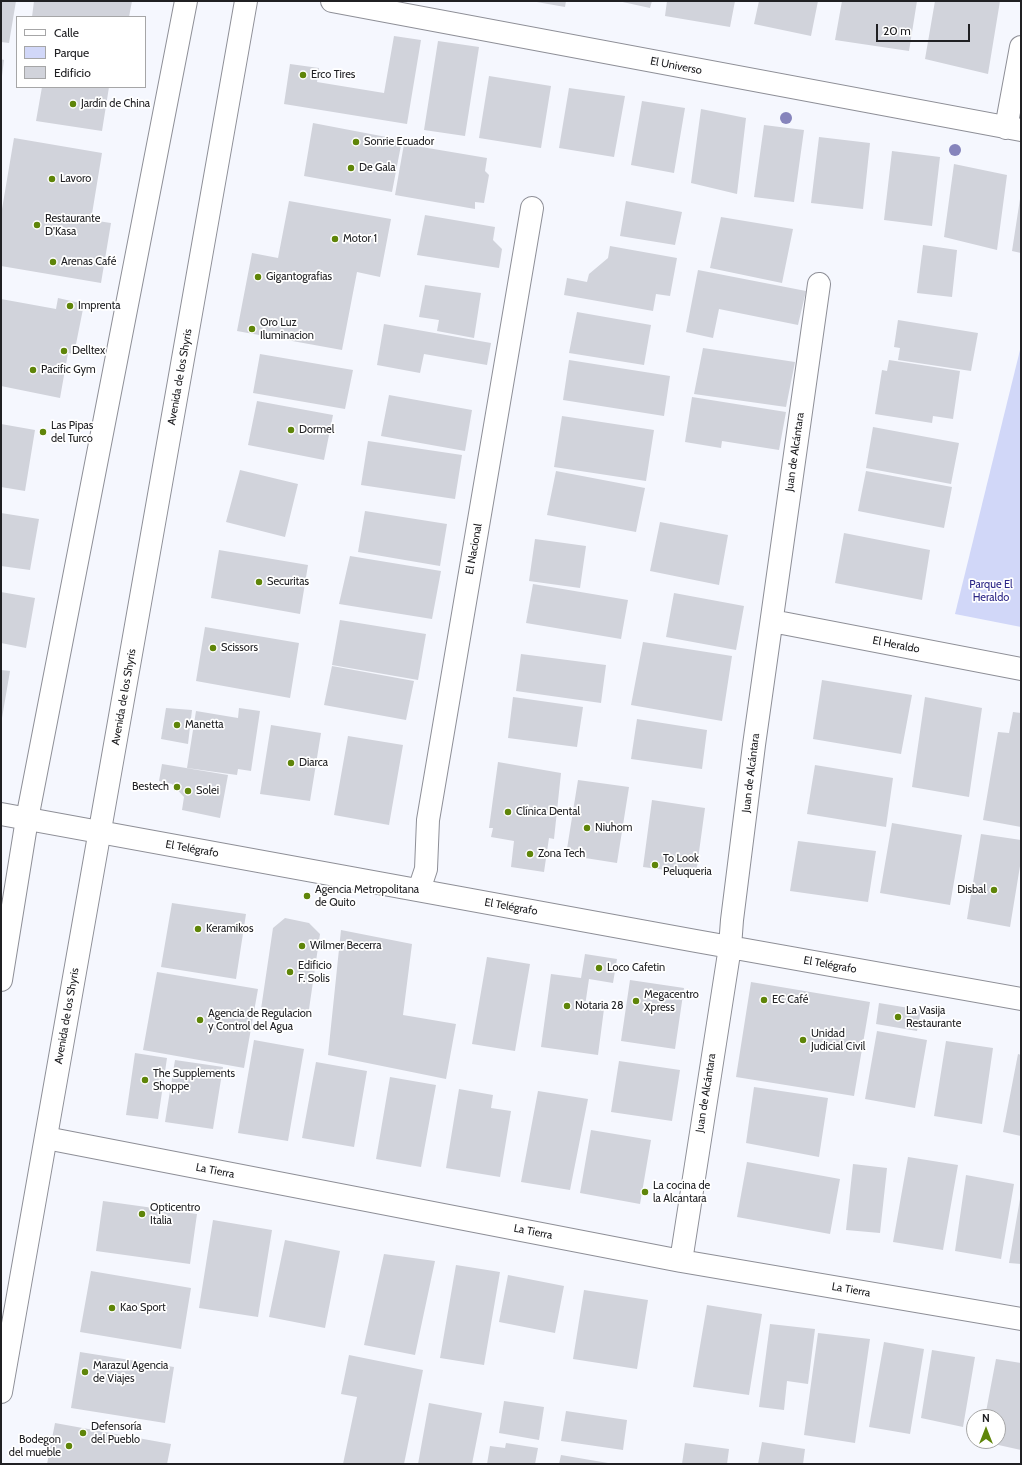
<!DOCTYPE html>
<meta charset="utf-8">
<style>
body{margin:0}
#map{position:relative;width:1022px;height:1465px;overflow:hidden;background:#f5f7fe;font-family:Cabin,sans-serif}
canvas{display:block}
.frame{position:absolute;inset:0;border:2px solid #202023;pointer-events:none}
.legend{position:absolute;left:16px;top:16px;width:130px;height:72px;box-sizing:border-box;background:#fff;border:1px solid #a6a6a7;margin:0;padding:5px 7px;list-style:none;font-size:12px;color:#202023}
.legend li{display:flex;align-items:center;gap:8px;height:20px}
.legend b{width:20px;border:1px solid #a6a6a7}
.north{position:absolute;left:966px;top:1409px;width:40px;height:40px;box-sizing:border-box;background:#fff;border:1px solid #a6a6a7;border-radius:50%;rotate:0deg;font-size:11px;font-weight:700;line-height:16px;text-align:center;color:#202023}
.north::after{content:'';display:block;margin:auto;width:14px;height:18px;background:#5f8509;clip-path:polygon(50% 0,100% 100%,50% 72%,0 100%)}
.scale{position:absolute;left:876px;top:24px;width:94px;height:18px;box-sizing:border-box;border:2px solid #202023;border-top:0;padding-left:5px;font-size:12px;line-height:14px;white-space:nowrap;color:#202023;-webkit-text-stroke:3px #fff;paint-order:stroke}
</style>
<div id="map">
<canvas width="1022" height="1465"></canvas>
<div class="frame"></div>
<ul class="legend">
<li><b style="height:5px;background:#fff"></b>Calle</li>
<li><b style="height:11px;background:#d1d7f8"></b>Parque</li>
<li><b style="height:11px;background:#d1d3db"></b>Edificio</li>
</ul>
<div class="north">N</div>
<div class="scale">20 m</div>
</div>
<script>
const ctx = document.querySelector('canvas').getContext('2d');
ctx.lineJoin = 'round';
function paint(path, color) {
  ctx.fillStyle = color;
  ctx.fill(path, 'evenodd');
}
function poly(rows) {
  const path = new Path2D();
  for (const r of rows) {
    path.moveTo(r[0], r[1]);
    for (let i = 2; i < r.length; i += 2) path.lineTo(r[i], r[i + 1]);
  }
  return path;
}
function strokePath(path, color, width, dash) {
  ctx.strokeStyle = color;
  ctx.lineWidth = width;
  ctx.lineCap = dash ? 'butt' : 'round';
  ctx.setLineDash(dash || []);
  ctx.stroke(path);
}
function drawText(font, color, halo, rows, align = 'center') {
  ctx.font = font + ' Cabin,sans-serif';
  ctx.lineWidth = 3.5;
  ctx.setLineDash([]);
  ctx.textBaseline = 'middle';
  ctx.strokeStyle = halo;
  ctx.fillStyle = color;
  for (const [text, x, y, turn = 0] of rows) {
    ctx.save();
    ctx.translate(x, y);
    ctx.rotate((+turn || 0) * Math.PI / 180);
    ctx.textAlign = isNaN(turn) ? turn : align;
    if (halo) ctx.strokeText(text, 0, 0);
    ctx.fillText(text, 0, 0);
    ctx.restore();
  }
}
paint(poly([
 [1021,346,1021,627,955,614]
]), '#d1d7f8');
paint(poly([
 [1,1,16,1,9,43,1,42],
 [34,1,132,1,129,17,32,17],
 [531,1,566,1,565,7],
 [618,1,652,1,650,8],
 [667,1,735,1,730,27,665,16],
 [759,1,818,1,811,36,754,24],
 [842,1,917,1,909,51,835,40],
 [935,1,1000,1,988,74,925,59],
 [394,36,421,40,407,124,284,104,290,64,319,68,317,82,384,93],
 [438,41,479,47,465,136,424,130],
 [1,59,4,60,2,76,1,76],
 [489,76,551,86,541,148,479,138],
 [42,87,109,87,102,131,36,121],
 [569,88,625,96,614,157,559,148],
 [642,101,685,108,674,173,631,165],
 [701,109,746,118,737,194,691,183],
 [313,123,402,140,392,192,304,176],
 [764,125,804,130,794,202,754,197],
 [819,137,870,143,863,209,811,203],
 [14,138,102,153,91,220,111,223,101,283,1,266,1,215],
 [404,144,487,158,485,171,489,175,484,203,475,202,475,209,395,195],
 [892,151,940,157,932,226,884,220],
 [954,164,1007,175,997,250,944,237],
 [1020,199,1021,199,1021,253,1012,251],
 [289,201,391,219,380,277,357,272,342,350,237,331,252,253,278,258],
 [626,201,682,212,675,245,620,236],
 [425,215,495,227,493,240,502,249,499,268,417,255],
 [721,217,793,229,782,283,710,268],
 [923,245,957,250,952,297,917,293],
 [610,246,677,258,670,296,656,294,653,311,564,295,567,278,587,282,589,274,608,258],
 [698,270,806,291,798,325,719,309,713,338,686,332],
 [425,285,481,293,474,338,437,331,439,320,419,317],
 [58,298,84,304,74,354,68,353,60,398,1,386,1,299,56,309],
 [577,312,651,325,644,365,569,353],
 [898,320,978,333,971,371,898,360,900,348,894,347],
 [384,324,491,343,487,365,424,354,420,373,377,365],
 [703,348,795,362,786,407,694,394],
 [260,354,353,370,345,409,253,393],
 [569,360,670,376,664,416,563,400],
 [889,360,960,371,953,419,933,416,932,423,875,414,882,370,887,371],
 [389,395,472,410,465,451,381,436],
 [692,397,786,412,779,450,722,441,721,448,685,442],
 [257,401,333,415,324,460,248,445],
 [562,416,654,430,646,481,554,467],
 [1,424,35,430,25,491,1,487],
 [873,427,959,443,951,484,866,468],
 [368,441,462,455,455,499,361,485],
 [240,470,298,484,285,537,226,522],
 [556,471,645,488,636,532,547,515],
 [866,471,952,487,944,528,858,511],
 [365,511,447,524,440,566,358,552],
 [1,513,39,519,30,570,1,566],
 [660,522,728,535,719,585,650,571],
 [844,533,930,550,922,600,835,583],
 [535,539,586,546,580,588,529,581],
 [219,550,308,565,300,614,211,598],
 [350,556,441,571,432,619,339,604],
 [533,584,628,600,621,639,526,623],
 [1,592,35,598,26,648,1,643],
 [674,593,744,606,736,650,666,637],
 [340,620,426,634,418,680,332,665],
 [205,627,299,643,290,698,196,681],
 [643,642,732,656,722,721,631,705],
 [521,654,606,665,601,703,516,691],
 [332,666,414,681,406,720,324,705],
 [1,670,10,671,2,718,1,718],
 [822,680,912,695,901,754,813,739],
 [513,697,583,707,577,747,508,738],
 [925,697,982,708,969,797,912,787],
 [166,708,192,710,188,744,161,739],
 [239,708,260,711,251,771,238,769,237,775,187,768,196,711,238,718],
 [1013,712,1021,713,1021,827,983,820,998,732,1009,733],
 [637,719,707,730,702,769,631,759],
 [271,725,321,733,310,801,260,794],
 [348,736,403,745,389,825,334,815],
 [498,762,561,773,554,839,549,838,544,872,511,867,514,841,491,837,493,828,489,828],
 [162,764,228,775,220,818,182,810,184,797,172,784,159,781],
 [815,765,893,778,886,827,807,814],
 [578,780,629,787,617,863,566,855],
 [652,800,705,808,696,874,643,867],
 [892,823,962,835,950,905,880,893],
 [981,834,1021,840,1021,860,1010,927,967,919],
 [798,841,876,851,868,902,790,891],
 [172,903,246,914,236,979,161,967],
 [285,918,309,923,320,934,308,1016,261,1009,273,928],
 [341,930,412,944,403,1015,456,1024,446,1079,328,1055],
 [585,954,617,959,613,983,589,979,585,1006,604,1009,598,1055,541,1047,551,974,581,978],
 [487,957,530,964,515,1051,472,1044],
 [157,972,258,989,244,1068,143,1050],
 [630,980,684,988,675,1049,621,1041],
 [751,982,870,1002,854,1096,736,1077],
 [879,1003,921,1010,917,1031,876,1024],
 [877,1031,927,1040,915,1108,865,1099],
 [254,1040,304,1049,288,1141,238,1133],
 [946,1041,993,1048,982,1124,934,1116],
 [135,1053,167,1058,158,1119,126,1115],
 [1018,1054,1021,1055,1021,1136,1003,1132],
 [175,1060,223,1067,213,1129,165,1122],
 [619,1061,680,1070,672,1121,611,1112],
 [316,1062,367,1071,354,1147,302,1138],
 [390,1077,436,1085,421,1167,376,1159],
 [754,1087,828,1098,819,1157,746,1143],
 [459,1089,493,1095,491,1108,511,1111,500,1177,446,1168],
 [538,1091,588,1099,570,1190,521,1182],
 [591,1130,651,1140,640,1204,580,1193],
 [908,1157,958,1165,943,1250,893,1242],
 [747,1162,840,1179,830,1234,737,1217],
 [853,1164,887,1168,880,1233,846,1230],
 [966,1175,1014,1184,1001,1259,955,1251],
 [1020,1199,1021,1199,1021,1264,1009,1263],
 [103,1201,197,1214,190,1264,96,1251],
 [213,1220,272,1230,258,1317,199,1308],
 [285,1240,340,1251,325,1328,269,1317],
 [384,1254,435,1261,415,1355,364,1345],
 [456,1265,500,1272,484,1365,440,1358],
 [91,1271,191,1288,181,1349,80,1332],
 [508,1275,564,1286,555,1333,499,1322],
 [584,1290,648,1300,637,1369,573,1359],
 [707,1305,762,1314,749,1395,693,1387],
 [770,1324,815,1329,808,1384,787,1381,784,1410,759,1407],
 [818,1333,870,1339,855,1443,804,1435],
 [884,1342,924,1349,910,1434,869,1427],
 [932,1350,975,1357,963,1427,921,1418],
 [80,1352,174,1367,165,1423,71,1408],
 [349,1355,423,1370,404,1464,343,1464,357,1397,341,1394],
 [996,1359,1021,1363,1021,1450,985,1442,998,1441,998,1417,985,1417],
 [504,1401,544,1407,539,1440,499,1433],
 [429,1403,482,1413,472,1464,418,1464],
 [566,1411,627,1420,623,1450,561,1441],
 [55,1423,171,1444,167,1464,47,1464],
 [762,1442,805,1449,803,1464,758,1464],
 [506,1443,538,1448,535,1464,487,1464,490,1446,505,1448],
 [685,1443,729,1449,727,1464,682,1464],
 [561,1455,608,1463,608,1464,559,1464]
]), '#d1d3db');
const street = poly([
 [332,1,1021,130],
 [1006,128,1021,47],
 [772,621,1021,669],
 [1,814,696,941,1021,999],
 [419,890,426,869,428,820,532,208],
 [46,1138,681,1261,1021,1319],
 [681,1261,730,947,732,920,754,745,819,284]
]);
const secondary = poly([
 [1,980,27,819,186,1],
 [1,1392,246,1]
]);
strokePath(street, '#8e8f97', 24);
strokePath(secondary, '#8e8f97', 24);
strokePath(street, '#fff', 22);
strokePath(secondary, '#fff', 22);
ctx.fillStyle = '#8684bc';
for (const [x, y] of [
 [786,118],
 [955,150]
]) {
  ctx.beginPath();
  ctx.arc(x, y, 6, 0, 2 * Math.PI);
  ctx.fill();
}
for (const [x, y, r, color] of [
 [303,75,4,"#5f8509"],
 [73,104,4,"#5f8509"],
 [356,142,4,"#5f8509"],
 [351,168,4,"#5f8509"],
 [52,179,4,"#5f8509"],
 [37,225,4,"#5f8509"],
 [335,239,4,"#5f8509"],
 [53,262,4,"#5f8509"],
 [258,277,4,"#5f8509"],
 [70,306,4,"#5f8509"],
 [252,329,4,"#5f8509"],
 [64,351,4,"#5f8509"],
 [33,370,4,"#5f8509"],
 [291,430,4,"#5f8509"],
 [43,432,4,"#5f8509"],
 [259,582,4,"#5f8509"],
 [213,648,4,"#5f8509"],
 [177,725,4,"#5f8509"],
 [291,763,4,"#5f8509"],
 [177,787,4,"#5f8509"],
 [188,791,4,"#5f8509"],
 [508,812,4,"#5f8509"],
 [587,828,4,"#5f8509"],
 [530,854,4,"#5f8509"],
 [655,865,4,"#5f8509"],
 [994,890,4,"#5f8509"],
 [307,896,4,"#5f8509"],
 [198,929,4,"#5f8509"],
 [302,946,4,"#5f8509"],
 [599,968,4,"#5f8509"],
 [290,972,4,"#5f8509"],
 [764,1000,4,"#5f8509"],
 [636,1001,4,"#5f8509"],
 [567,1006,4,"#5f8509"],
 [898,1017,4,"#5f8509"],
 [200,1020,4,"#5f8509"],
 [803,1040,4,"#5f8509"],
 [145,1080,4,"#5f8509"],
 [645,1192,4,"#5f8509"],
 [142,1214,4,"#5f8509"],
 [112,1308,4,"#5f8509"],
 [85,1372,4,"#5f8509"],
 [83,1433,4,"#5f8509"],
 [69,1446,4,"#5f8509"]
]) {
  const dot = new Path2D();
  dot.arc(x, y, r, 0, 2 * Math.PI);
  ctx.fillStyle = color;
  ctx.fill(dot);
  strokePath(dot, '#fff', 1.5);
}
drawText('11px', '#202023', '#fff', [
 ["El Universo",676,66,11],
 ["Avenida de los Shyris",180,377,-80],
 ["Juan de Alcántara",795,452,-82],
 ["El Nacional",474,549,-80],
 ["El Heraldo",896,645,11],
 ["Avenida de los Shyris",124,697,-80],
 ["Juan de Alcántara",751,773,-83],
 ["El Telégrafo",192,849,10],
 ["El Telégrafo",511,907,10],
 ["El Telégrafo",830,965,10],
 ["Avenida de los Shyris",67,1016,-80],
 ["Juan de Alcántara",706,1093,-81],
 ["La Tierra",215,1171,11],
 ["La Tierra",533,1232,11],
 ["La Tierra",851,1290,10]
]);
drawText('11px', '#202023', '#fff', [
 ["Erco Tires",311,75],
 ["Jardín de China",81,104],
 ["Sonrie Ecuador",364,142],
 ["De Gala",359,168],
 ["Lavoro",60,179],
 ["Restaurante",45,219],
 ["D'Kasa",45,232],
 ["Motor 1",343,239],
 ["Arenas Café",61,262],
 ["Gigantografias",266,277],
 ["Imprenta",78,306],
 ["Oro Luz",260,323],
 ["Iluminacion",260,336],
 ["Delltex",72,351],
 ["Pacific Gym",41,370],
 ["Las Pipas",51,426],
 ["del Turco",51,439],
 ["Dormel",299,430],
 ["Securitas",267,582],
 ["Scissors",221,648],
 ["Manetta",185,725],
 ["Diarca",299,763],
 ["Bestech",169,787,"right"],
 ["Solei",196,791],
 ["Clínica Dental",516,812],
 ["Niuhom",595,828],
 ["Zona Tech",538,854],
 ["To Look",663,859],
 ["Peluqueria",663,872],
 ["Agencia Metropolitana",315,890],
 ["de Quito",315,903],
 ["Disbal",986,890,"right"],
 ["Keramikos",206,929],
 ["Wilmer Becerra",310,946],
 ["Edificio",298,966],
 ["F. Solis",298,979],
 ["Loco Cafetin",607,968],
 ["Megacentro",644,995],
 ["Xpress",644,1008],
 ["EC Café",772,1000],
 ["Notaria 28",575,1006],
 ["La Vasija",906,1011],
 ["Restaurante",906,1024],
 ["Agencia de Regulacion",208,1014],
 ["y Control del Agua",208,1027],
 ["Unidad",811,1034],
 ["Judicial Civil",811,1047],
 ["The Supplements",153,1074],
 ["Shoppe",153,1087],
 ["La cocina de",653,1186],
 ["la Alcantara",653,1199],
 ["Opticentro",150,1208],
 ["Italia",150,1221],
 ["Kao Sport",120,1308],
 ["Marazul Agencia",93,1366],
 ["de Viajes",93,1379],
 ["Defensoría",91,1427],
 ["del Pueblo",91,1440],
 ["Bodegon",61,1440,"right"],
 ["del mueble",61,1453,"right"]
], 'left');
drawText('11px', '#2b2686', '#fff', [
 ["Parque El",991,585],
 ["Heraldo",991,598]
]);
</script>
